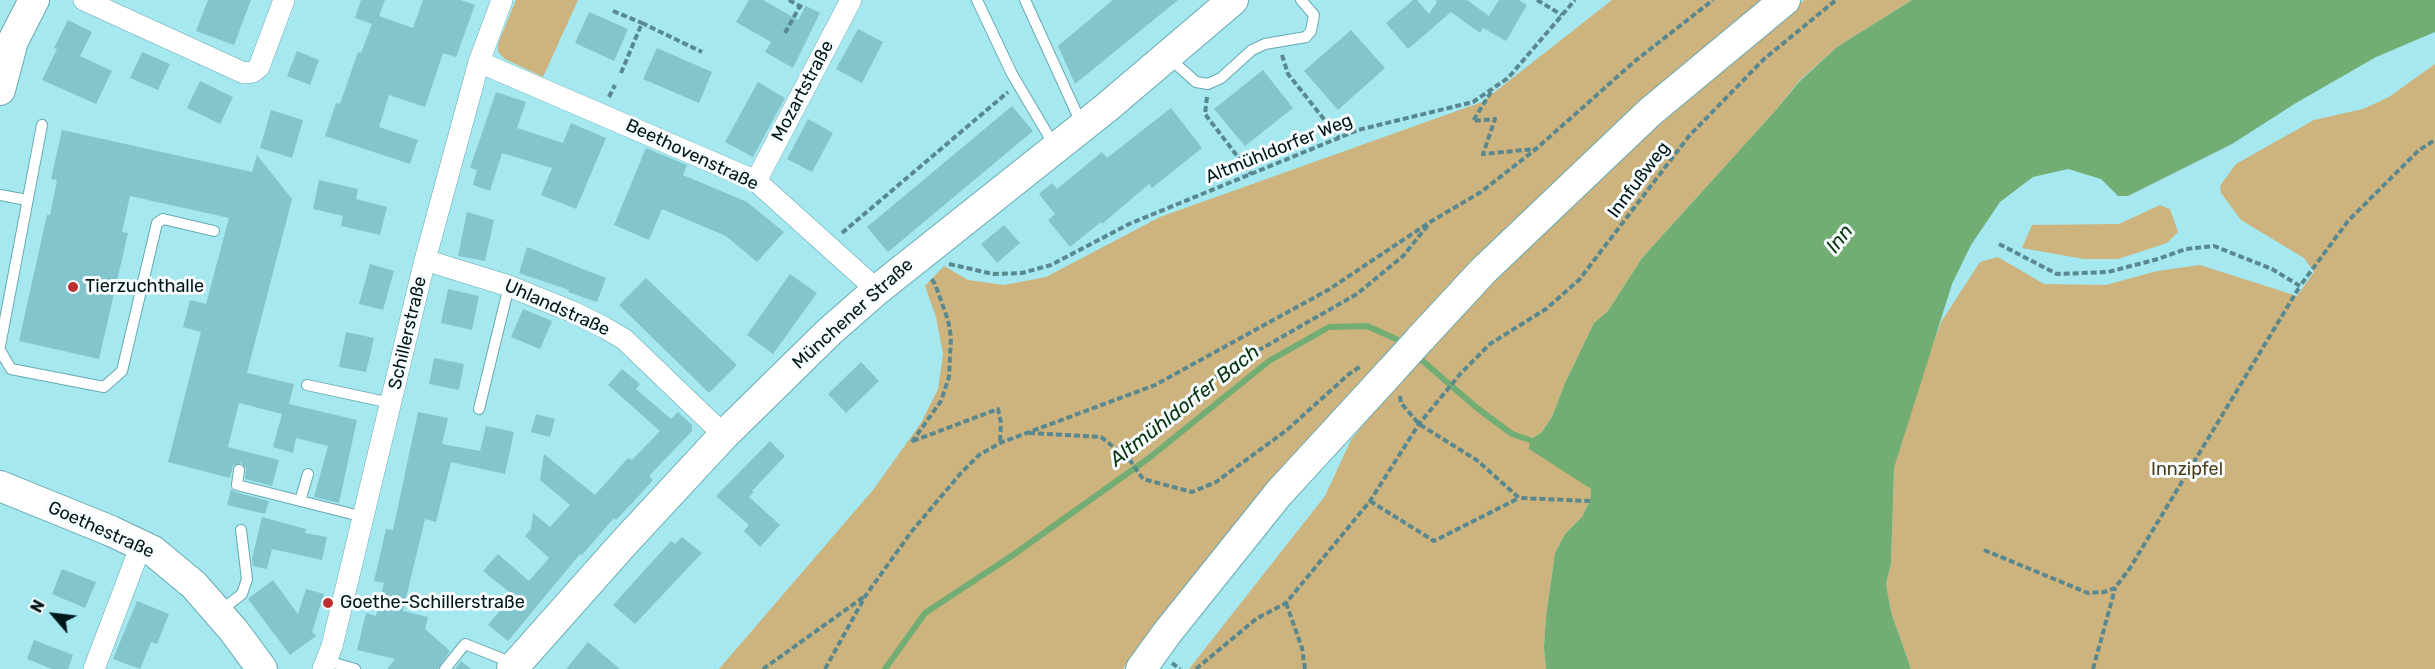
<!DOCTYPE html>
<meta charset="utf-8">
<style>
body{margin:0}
#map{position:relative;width:2435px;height:669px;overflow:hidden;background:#a5e8f0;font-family:Rubik,sans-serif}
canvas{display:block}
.north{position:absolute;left:24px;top:585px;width:60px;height:60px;-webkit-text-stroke:4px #f7fdfe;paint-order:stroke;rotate:298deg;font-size:16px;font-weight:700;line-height:24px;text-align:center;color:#00171a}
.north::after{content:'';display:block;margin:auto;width:21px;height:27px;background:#00171a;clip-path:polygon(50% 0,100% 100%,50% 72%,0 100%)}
</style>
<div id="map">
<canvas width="2435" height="669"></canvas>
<div class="north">N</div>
</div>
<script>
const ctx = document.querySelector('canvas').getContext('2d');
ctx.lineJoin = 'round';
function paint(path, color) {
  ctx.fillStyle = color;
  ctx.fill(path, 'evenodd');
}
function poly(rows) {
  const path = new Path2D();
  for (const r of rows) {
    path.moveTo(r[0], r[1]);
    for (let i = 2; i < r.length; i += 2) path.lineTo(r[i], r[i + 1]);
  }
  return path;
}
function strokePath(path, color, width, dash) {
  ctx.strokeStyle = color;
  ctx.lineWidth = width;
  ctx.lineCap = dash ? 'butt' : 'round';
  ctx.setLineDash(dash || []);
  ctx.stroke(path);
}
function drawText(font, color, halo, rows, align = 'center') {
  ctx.font = font + ' Rubik,sans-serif';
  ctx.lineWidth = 6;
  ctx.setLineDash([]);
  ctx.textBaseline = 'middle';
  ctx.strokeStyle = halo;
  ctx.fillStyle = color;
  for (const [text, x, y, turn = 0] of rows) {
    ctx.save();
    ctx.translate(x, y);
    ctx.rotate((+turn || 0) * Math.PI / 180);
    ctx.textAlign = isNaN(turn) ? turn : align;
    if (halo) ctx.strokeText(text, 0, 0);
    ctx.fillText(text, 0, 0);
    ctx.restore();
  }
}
paint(poly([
 [516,0,578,0,543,77,505,59,498,52,498,44],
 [1612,0,1769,0,1274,476,1138,646,1123,669,719,669,873,490,921,423,938,389,943,354,936,317,925,286,944,266,968,280,1004,285,1046,277,1160,217,1482,102],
 [1804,0,1912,0,1837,47,1799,81,1776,110,1642,258,1608,311,1594,323,1565,383,1552,417,1542,432,1530,440,1563,470,1591,489,1590,501,1582,517,1565,534,1555,553,1546,617,1544,647,1546,669,1189,669,1325,496,1351,440,1418,358,1473,300,1618,161,1708,81],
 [2435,64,2435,669,1911,669,1891,612,1886,584,1891,563,1894,468,1923,371,1941,322,1980,262,1998,257,2044,284,2106,285,2157,271,2200,265,2297,296,2314,272,2304,258,2241,220,2221,193,2220,186,2236,164,2314,120,2363,109,2389,97],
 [2160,205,2170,209,2178,232,2167,243,2118,259,2084,259,2022,248,2032,225,2119,224]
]), '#cdb37e');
paint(poly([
 [1912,0,2435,0,2435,32,2376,57,2296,103,2232,144,2128,196,2118,196,2101,179,2068,169,2033,177,2000,202,1971,245,1952,284,1894,468,1891,563,1886,584,1891,612,1911,669,1546,669,1544,647,1546,617,1555,553,1565,534,1582,517,1590,501,1591,489,1529,449,1530,440,1542,432,1552,417,1565,383,1594,323,1608,311,1642,258,1776,110,1799,82,1837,47]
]), '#72ad73');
strokePath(poly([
 [1417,356,1477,408,1512,434,1530,440],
 [885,669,925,613,1013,555,1149,458,1269,361,1329,327,1367,326,1396,339,1404,346]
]), '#72ad73', 6);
paint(poly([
 [208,0,251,0,234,45,196,31],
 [361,0,385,0,379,16,413,28,423,0,461,0,475,5,456,57,443,53,425,107,389,95,379,127,418,140,410,164,325,136,336,103,340,104,358,52,361,53,372,24,355,18],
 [749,0,763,0,798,20,806,6,820,13,793,68,765,52,771,42,736,22],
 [1113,0,1178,0,1075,84,1058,46],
 [1413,0,1417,0,1429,14,1437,2,1435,0,1467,0,1489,16,1499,0,1519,0,1527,5,1506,41,1483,28,1480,33,1451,12,1408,49,1386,23],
 [589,12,628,29,614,61,575,43],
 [68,20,92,32,80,56,112,71,96,104,42,80,57,49,54,48],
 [858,29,883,42,862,83,836,69],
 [1351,30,1385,68,1338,110,1304,71],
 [657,48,712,72,699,103,643,79],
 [297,51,319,60,310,85,287,76],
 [142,52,170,64,158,90,130,78],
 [1263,70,1293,108,1245,146,1214,109],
 [200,81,233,97,220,124,187,108],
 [758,82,785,98,753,157,725,142],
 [496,92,526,102,517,128,563,143,571,123,606,138,576,209,541,195,552,168,502,153,490,191,473,185,477,170,470,168],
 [1012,106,1033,131,888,252,867,227],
 [1171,108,1202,148,1152,188,1149,184,1102,224,1101,222,1070,247,1048,220,1055,214,1039,194,1052,183,1057,189,1102,152,1107,158],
 [271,110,303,120,292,158,260,148],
 [808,119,833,133,812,172,787,159],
 [62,130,252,172,257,155,292,199,247,373,294,384,289,404,357,420,339,503,314,497,328,446,296,438,293,453,273,447,282,414,239,403,228,447,279,460,272,486,245,479,246,468,241,463,233,466,230,478,168,462,201,332,183,327,190,300,206,304,229,218,130,196,122,232,128,233,99,359,19,341,47,215,50,215,57,180,51,179],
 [646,148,687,165,683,175,747,202,784,232,757,262,726,236,662,209,649,240,614,225],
 [319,180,358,189,356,199,387,207,380,235,341,226,343,216,313,209],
 [467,212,494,220,485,261,458,256],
 [1004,225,1020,243,997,263,981,244],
 [527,247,606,278,597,302,568,292,569,290,519,273],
 [370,264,394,271,383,310,359,304],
 [790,274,817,293,773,354,747,335],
 [646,278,737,365,709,393,619,305],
 [448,289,479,296,472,330,441,323],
 [523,309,552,321,540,349,511,337],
 [346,332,374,338,366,372,339,367],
 [434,358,464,364,459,390,429,384],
 [861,362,879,381,846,413,828,394],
 [622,369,640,384,636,389,671,419,678,412,692,425,692,431,649,476,653,480,635,500,616,520,614,518,582,555,580,554,508,641,488,625,513,595,483,571,498,554,529,581,549,558,525,536,531,529,533,513,550,527,570,505,540,480,544,454,595,495,628,458,632,460,660,431,608,385],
 [418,412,448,418,442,444,480,451,486,426,514,432,505,474,451,462,436,522,425,519,403,611,428,617,425,629,450,651,438,669,387,669,395,659,357,650,366,613,376,616,384,583,374,581,386,529,393,530],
 [536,414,555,419,550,437,531,432],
 [770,441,785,456,752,491,754,492,749,497,780,525,760,547,744,531,749,525,716,496],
 [231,489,235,492,269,501,265,514,227,505],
 [262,517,306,529,305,533,327,537,322,560,272,549,267,569,253,566,252,559],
 [682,537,702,553,635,624,613,605,671,541,675,544],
 [62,569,96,582,85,608,52,594],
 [273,580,298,614,306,589,324,594,312,632,316,636,290,655,248,599],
 [137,601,169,614,157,644,151,642,140,669,113,659],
 [34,640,73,655,68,669,52,669,27,659],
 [588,642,620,669,566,669],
 [461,661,471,669,455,669]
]), '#83c5cd');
const lane = poly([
 [977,0,1012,74,1054,145],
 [1025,0,1082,125],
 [1168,57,1196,82,1208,84,1221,78,1252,50,1265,44,1306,37,1311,31,1314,15,1301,0],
 [0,195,27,200],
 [0,346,42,125],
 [0,350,11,369,104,387,122,371,157,223,163,219,214,231],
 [307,385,391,403],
 [479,409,509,286],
 [239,470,237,485,364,517],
 [300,501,308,474],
 [220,611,242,594,247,579,241,530],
 [327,661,355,669],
 [445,669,465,644,513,663]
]);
const street = poly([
 [84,0,244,73,253,72,259,67,284,0],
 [479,62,756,181,877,290],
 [756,181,851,0],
 [425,260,509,286,573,312,605,328,624,339,724,435],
 [94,669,141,545],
 [323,669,332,646,425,260,479,62,502,0]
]);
const secondary = poly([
 [0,90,13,41,34,0],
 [1420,339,1483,271,1650,112,1785,0],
 [0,486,111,531,153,551,194,585,234,631,262,669],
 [512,669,623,544,724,435,829,332,877,290,1106,108,1233,0],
 [1141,669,1167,633,1279,493,1392,370]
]);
strokePath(lane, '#67a9b0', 12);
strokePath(street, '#67a9b0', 22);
strokePath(secondary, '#67a9b0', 32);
strokePath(poly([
 [789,0,805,9],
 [1537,0,1562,15],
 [613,11,642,23],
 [785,33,800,6],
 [1282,55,1288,74,1339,138],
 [621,73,642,23,702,52],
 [1491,92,1473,121,1495,119,1483,154,1535,149],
 [609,97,615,85],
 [1207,97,1205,114,1251,174],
 [842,233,1008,92],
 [1999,244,2057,274,2108,272,2158,259,2186,249,2214,246,2272,269,2300,286,2348,221,2419,150,2435,140],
 [949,264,993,274,1022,273,1051,265,1129,224,1358,130,1473,102,1508,78,1575,0],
 [1400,396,1401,403,1419,424,1478,461,1519,498,1590,501],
 [1029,433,1101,437,1129,459,1143,479,1192,492,1216,482,1287,430,1349,374,1361,366],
 [913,441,998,409,1001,423,1000,443],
 [912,442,941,401,949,377,951,337,948,320,935,284,930,277],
 [1121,452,1144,438,1224,370,1357,294,1403,256,1428,225],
 [1370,501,1434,541,1519,498],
 [1984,550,2088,593,2104,592,2115,588,2130,568,2300,286],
 [1286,603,1302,648,1305,669],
 [1172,663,1180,669],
 [763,669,865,596],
 [825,669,866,595,912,531,961,473,979,455,1000,443,1155,385,1328,290,1430,222,1481,192,1536,149,1635,61,1713,0],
 [1196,669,1256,619,1286,603,1370,501,1419,424,1461,373,1490,344,1546,309,1579,280,1689,136,1764,59,1836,0],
 [2093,669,2115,589]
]), '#59888e', 4, [6, 3]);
strokePath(lane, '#fff', 10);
strokePath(street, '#fff', 21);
strokePath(secondary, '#fff', 30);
const secondaryBridge = poly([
 [1392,370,1420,339]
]);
strokePath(secondaryBridge, '#67a9b0', 32, []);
strokePath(secondaryBridge, '#fff', 30);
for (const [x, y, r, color] of [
 [73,287,6,"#bd2d31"],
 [328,603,6,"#bd2d31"]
]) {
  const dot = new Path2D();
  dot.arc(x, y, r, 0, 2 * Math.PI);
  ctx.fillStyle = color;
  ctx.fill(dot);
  strokePath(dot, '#f7fdfe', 2);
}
drawText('18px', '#00171a', '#f7fdfe', [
 ["Mozartstraße",803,91,-62],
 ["Altmühldorfer Weg",1279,149,-22],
 ["Beethovenstraße",692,155,25],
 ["Innfußweg",1639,180,-53],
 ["Uhlandstraße",557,308,24],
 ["Münchener Straße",853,314,-42],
 ["Schillerstraße",408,333,-77],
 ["Goethestraße",101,530,24]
]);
drawText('18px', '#00171a', '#f7fdfe', [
 ["Tierzuchthalle",85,287],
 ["Goethe-Schillerstraße",340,603]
], 'left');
drawText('18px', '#4c3d1b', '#f7fdfe', [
 ["Innzipfel",2187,470]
]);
drawText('italic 20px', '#08340d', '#f7fdfe', [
 ["Inn",1840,239,-52],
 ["Altmühldorfer Bach",1185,406,-38]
]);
</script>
